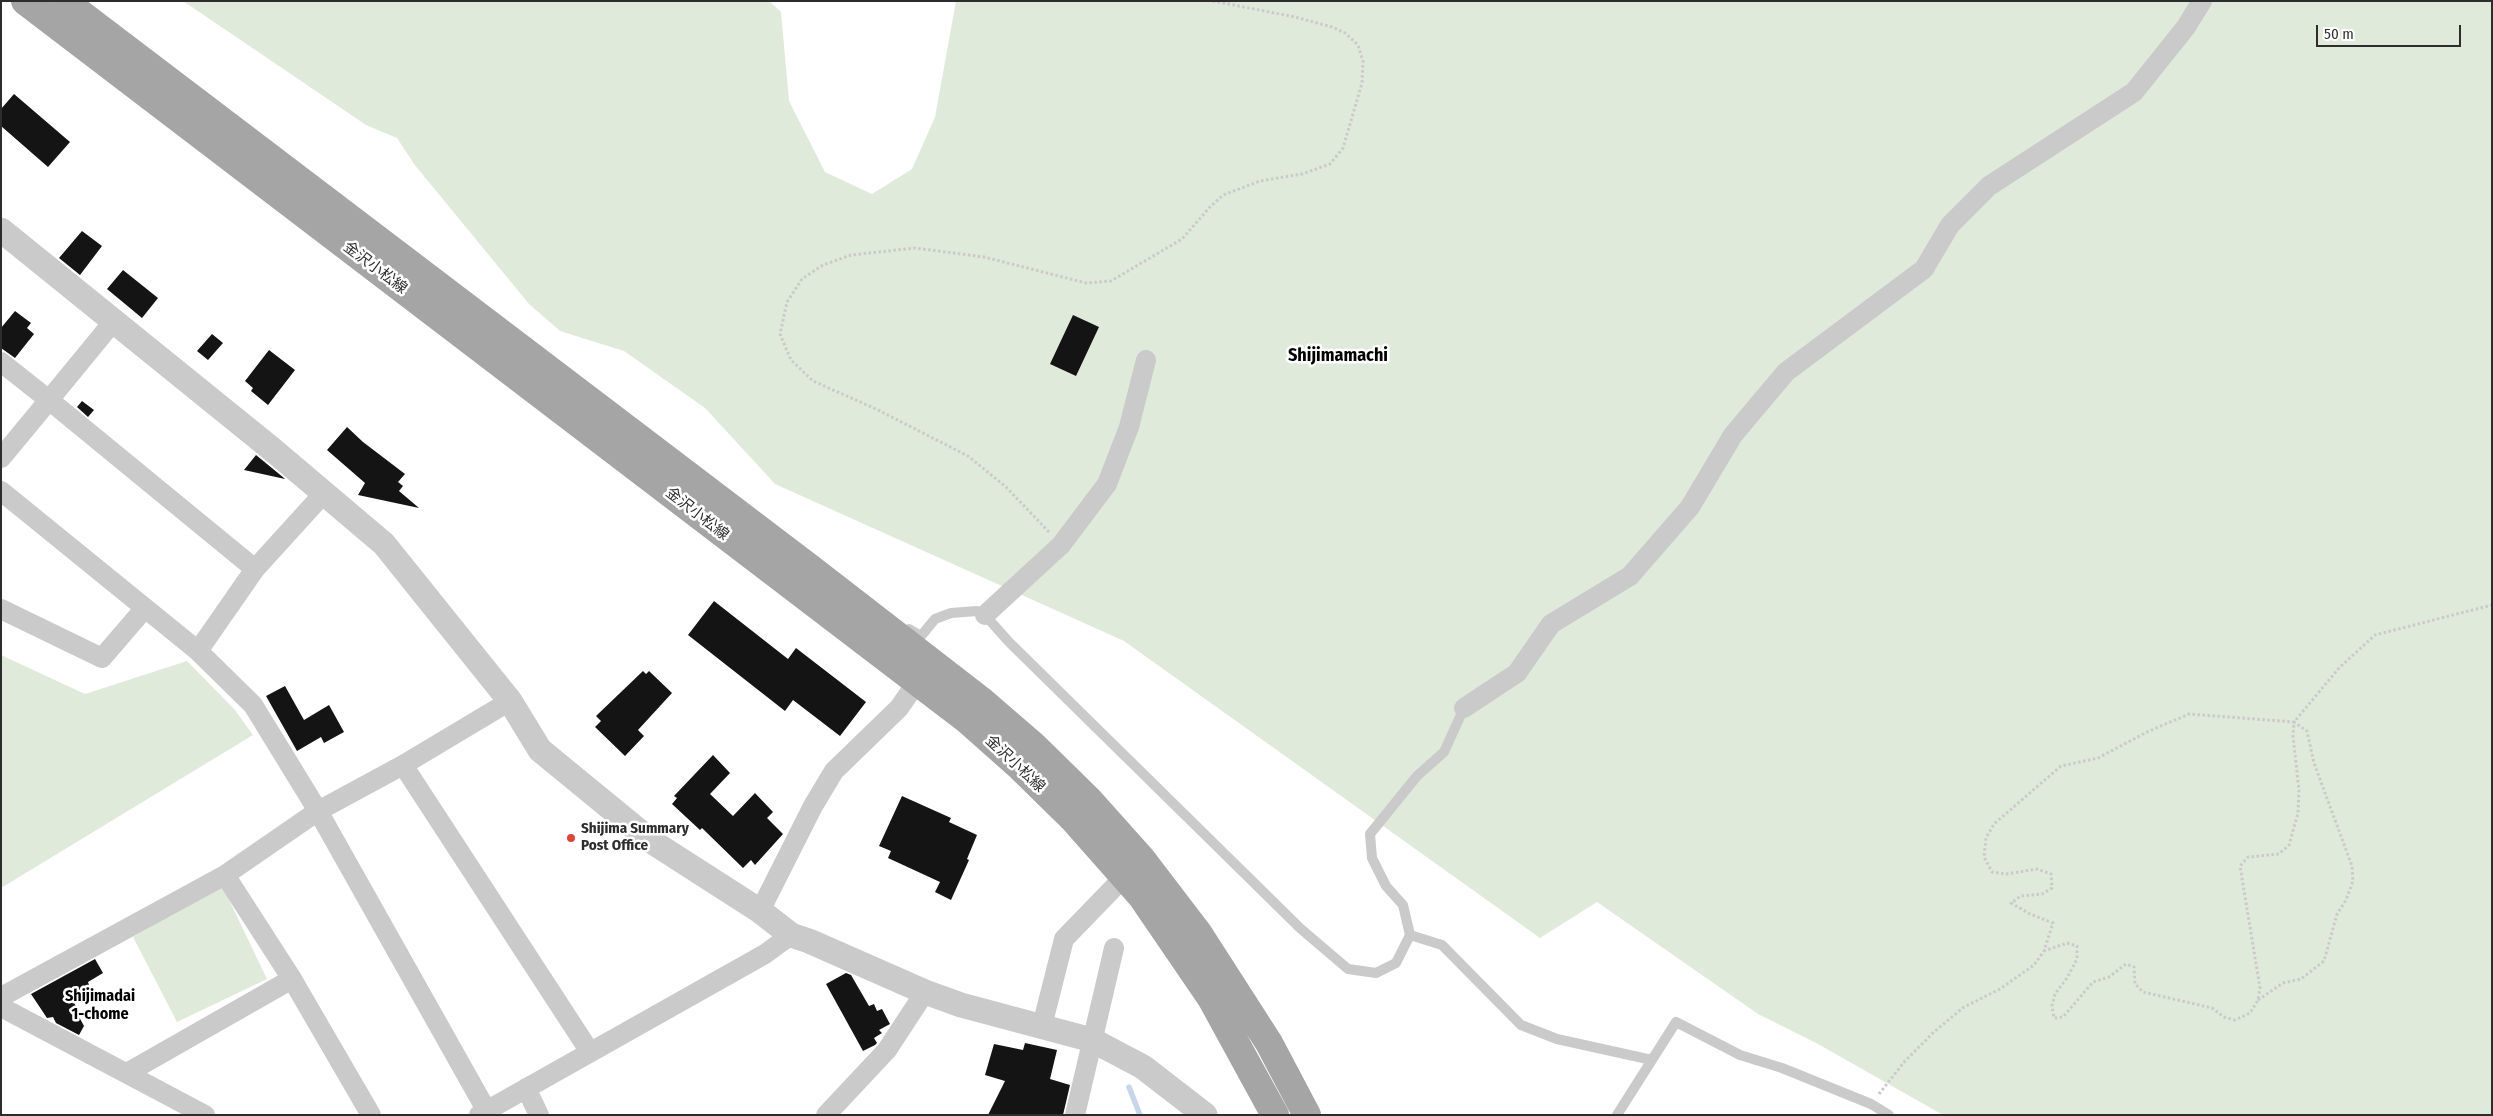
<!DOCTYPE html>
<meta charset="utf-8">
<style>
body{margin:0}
#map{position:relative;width:2493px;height:1116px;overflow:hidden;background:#fff;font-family:"Fira Sans Condensed",sans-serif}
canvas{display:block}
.frame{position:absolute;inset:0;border:2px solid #2d2d2d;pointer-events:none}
.scale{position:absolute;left:2316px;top:25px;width:145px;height:22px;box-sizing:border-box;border:2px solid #2d2d2d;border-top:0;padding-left:6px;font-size:15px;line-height:18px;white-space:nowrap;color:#2d2d2d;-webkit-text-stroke:4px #fff;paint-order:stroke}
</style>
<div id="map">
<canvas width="2493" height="1116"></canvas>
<div class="frame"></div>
<div class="scale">50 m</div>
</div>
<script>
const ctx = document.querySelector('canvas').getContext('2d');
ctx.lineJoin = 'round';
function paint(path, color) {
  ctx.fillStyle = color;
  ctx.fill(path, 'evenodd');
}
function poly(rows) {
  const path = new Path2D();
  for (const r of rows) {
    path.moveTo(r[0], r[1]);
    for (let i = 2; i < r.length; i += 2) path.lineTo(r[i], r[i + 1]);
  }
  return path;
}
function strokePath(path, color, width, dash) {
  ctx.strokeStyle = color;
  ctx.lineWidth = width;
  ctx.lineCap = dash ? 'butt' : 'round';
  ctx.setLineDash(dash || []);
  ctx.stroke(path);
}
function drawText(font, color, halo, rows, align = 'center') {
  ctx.font = font + ' "Fira Sans Condensed","Noto Sans JP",sans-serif';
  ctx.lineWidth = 5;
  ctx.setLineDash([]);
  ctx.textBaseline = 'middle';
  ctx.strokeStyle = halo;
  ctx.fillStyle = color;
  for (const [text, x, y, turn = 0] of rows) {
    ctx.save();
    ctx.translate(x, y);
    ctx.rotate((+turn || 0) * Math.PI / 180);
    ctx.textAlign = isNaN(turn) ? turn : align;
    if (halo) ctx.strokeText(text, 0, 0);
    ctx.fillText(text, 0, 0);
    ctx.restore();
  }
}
paint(poly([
 [183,1,769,1,781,12,789,101,825,172,872,194,912,169,935,117,956,1,2492,1,2492,1115,1943,1115,1818,1044,1758,1014,1597,902,1540,938,1124,641,775,484,705,408,624,351,560,331,529,304,414,164,397,138,366,125],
 [1,655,85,694,187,661,235,710,253,735,1,888],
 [222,885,267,979,177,1022,133,937]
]), '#e0eadb');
strokePath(poly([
 [1129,1087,1140,1115]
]), '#c8d6e9', 5.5);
paint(poly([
 [14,94,70,142,48,167,1,126,1,109],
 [82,231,102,246,80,275,59,258],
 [123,270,158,298,142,318,107,289],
 [15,311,31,323,27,328,34,334,15,358,1,348,1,328],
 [1073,315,1099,327,1076,376,1050,364],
 [212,334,223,343,208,360,197,351],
 [269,350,295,370,268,405,251,391,253,388,245,381],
 [82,401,94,410,88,417,77,407],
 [347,427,363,442,405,474,398,482,403,486,399,491,419,508,358,495,365,483,327,450],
 [256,455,284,478,285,479,244,470],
 [714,601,788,659,796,648,866,702,840,736,793,700,785,711,688,635],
 [643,671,646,674,649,671,672,693,638,730,644,736,625,756,595,727,601,721,596,716],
 [285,686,304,720,329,705,344,732,324,743,321,737,297,751,266,696],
 [713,755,730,773,710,794,733,816,755,793,773,812,767,818,783,834,755,865,751,860,743,868,702,828,700,830,672,804,677,798,674,796],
 [902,796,951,818,949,822,977,835,967,859,969,860,951,900,935,892,940,882,888,858,891,851,879,846],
 [95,959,103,973,88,982,89,985,70,995,80,1014,78,1015,84,1026,79,1035,56,1023,53,1017,47,1018,31,994],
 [846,973,851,975,869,1006,874,1004,877,1011,882,1009,890,1024,879,1030,882,1033,874,1038,877,1043,875,1045,863,1051,826,984],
 [1025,1043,1057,1050,1050,1079,1070,1085,1063,1115,988,1115,1005,1081,985,1075,994,1044,1023,1050]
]), '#141414');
strokePath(poly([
 [1049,532,1006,487,968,456,876,409,813,381,791,360,780,334,787,302,802,279,823,265,851,255,915,248,984,257,1086,283,1111,281,1182,239,1209,208,1223,195,1260,181,1302,174,1330,164,1343,148,1362,83,1363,61,1358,45,1345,33,1332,27,1295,17,1213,1],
 [2258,1000,2283,983,2301,979,2324,961,2337,914,2346,900,2353,881,2352,866,2314,763,2307,731,2294,722,2339,668,2375,635,2492,605],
 [1879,1094,1905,1061,1935,1031,1964,1007,2000,989,2034,965,2044,951,2053,923,2030,914,2011,903,2021,896,2042,894,2052,888,2051,874,2037,869,2006,874,1992,872,1984,857,1986,838,1994,824,2061,766,2098,758,2147,732,2189,714,2294,722,2293,736,2299,790,2298,813,2289,845,2279,854,2248,857,2240,866,2260,988,2258,1000,2250,1013,2235,1020,2224,1017,2212,1008,2143,992,2135,984,2134,967,2126,964,2109,977,2093,982,2063,1017,2054,1018,2052,1006,2055,994,2067,978,2077,959,2077,946,2067,943,2044,951]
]), '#cacaca', 3, [2.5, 2.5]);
strokePath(poly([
 [909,629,921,636,935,619,951,613,977,611,985,615,1009,642,1301,929,1348,969,1376,973,1396,963,1410,935,1403,905,1386,886,1372,858,1370,834,1417,776,1444,752,1464,708],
 [1410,935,1442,945,1521,1025,1557,1039,1652,1060],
 [1617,1115,1676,1022,1740,1055,1782,1068,1871,1104,1889,1115]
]), '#cacaca', 10);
strokePath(poly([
 [1,362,49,400,113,322],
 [1,458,49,400,255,569],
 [1,491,198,651,253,705,318,811,489,1115],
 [1,609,102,658,145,608],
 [985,615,1061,545,1107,484,1129,427,1146,360],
 [198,651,255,569,325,492],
 [1464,708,1517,673,1551,624,1630,576,1690,507,1733,435,1786,372,1924,269,1950,225,1989,186,2134,92,2186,27,2202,1],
 [403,765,590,1052],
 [225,875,292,979,371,1115],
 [760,911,813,806,834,771,899,708,917,682],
 [1,997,225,875,318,811,403,765,510,701],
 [1,1007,205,1115],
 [1042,1026,1064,939,1125,876],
 [127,1073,292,979],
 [526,1088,539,1115],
 [479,1115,765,954,791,935],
 [826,1115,887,1050,925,992],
 [1075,1115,1114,948]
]), '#cacaca', 20);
strokePath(poly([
 [1,230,273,450,384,544,510,701,540,750,651,841,760,911,791,935,809,941,925,992,961,1005,1092,1040,1143,1067,1205,1115]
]), '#cacaca', 25);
strokePath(poly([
 [25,1,966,719,1019,766,1073,819,1142,897,1211,998,1275,1115],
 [64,1,810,568,982,701,1033,745,1090,801,1141,858,1199,934,1269,1043,1307,1115]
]), '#a5a5a5', 28);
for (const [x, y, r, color] of [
 [571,838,5,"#db4637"]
]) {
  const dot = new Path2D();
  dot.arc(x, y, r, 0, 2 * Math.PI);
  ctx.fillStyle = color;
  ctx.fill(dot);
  strokePath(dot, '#fff', 2);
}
drawText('15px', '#2d2d2d', '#fff', [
 ["金沢小松線",375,268,37],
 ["金沢小松線",697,514,38],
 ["金沢小松線",1015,764,43]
]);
drawText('bold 15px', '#2d2d2d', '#fff', [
 ["Shijima Summary",581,829],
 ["Post Office",581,846]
], 'left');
drawText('bold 16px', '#000', '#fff', [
 ["Shijimadai",100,997],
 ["1-chome",100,1015]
]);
drawText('bold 18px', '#000', '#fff', [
 ["Shijimamachi",1338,356]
]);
</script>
